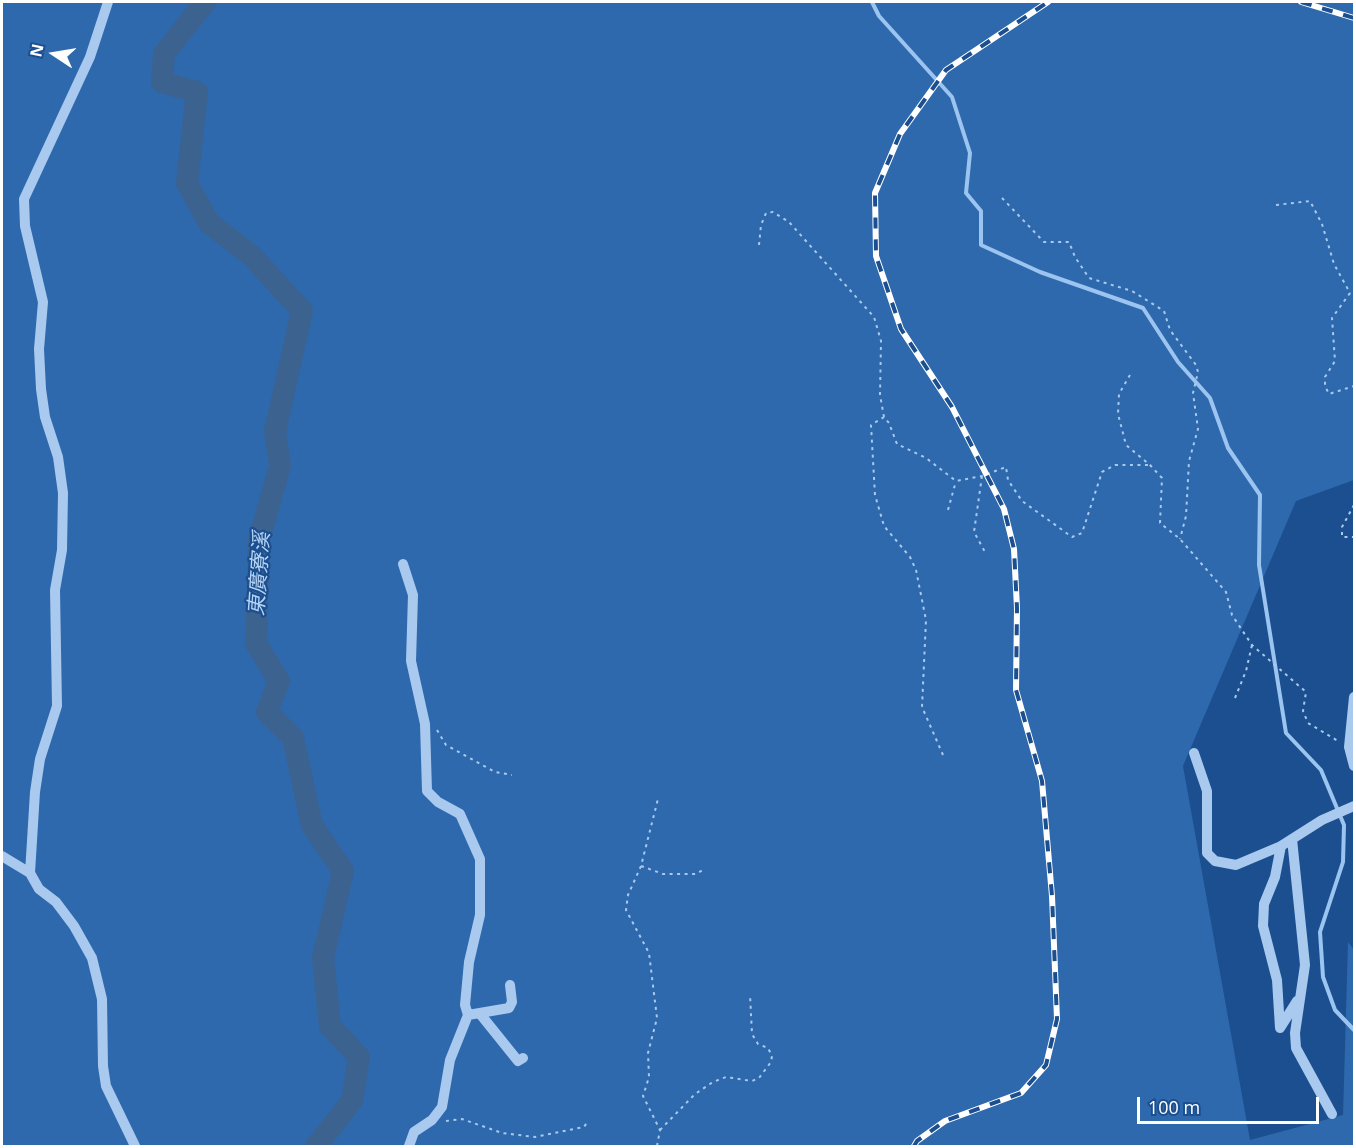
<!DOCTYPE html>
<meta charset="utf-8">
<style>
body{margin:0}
#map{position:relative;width:1356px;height:1148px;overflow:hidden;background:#1b4f8f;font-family:"Open Sans",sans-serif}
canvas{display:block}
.frame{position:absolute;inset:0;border:3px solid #fff;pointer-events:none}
.north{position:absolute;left:24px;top:24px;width:60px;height:60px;-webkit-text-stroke:4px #1b4f8f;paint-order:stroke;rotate:282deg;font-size:16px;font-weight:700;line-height:24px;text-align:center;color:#fff}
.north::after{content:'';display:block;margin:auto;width:21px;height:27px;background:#fff;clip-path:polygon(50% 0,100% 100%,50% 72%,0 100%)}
.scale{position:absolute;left:1137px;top:1097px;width:182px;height:27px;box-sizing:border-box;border:3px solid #fff;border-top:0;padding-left:8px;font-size:18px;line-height:21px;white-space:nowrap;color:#fff;-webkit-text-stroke:4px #1b4f8f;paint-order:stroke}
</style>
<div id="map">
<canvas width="1356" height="1148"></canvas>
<div class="frame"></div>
<div class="north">N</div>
<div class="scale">100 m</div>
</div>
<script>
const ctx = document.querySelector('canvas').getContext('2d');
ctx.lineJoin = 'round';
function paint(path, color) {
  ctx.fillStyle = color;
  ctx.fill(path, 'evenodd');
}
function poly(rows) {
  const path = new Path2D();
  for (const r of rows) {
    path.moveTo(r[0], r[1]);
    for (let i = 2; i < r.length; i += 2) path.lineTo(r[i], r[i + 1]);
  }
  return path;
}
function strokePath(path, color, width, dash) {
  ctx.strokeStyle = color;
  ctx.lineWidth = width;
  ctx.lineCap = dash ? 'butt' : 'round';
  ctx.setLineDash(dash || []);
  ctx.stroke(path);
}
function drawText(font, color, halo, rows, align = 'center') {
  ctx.font = font + ' "Open Sans","Noto Sans TC",sans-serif';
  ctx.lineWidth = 4.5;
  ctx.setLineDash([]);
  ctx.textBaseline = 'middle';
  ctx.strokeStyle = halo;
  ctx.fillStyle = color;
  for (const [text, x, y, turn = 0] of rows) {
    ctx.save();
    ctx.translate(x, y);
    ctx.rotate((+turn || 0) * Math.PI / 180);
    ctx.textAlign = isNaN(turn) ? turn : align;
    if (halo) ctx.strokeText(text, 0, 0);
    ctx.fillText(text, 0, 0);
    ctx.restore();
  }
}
paint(poly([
 [2,2,1354,2,1354,480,1296,501,1183,766,1250,1140,1343,1115,1348,942,1354,950,1354,1146,2,1146]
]), '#2e69ad');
strokePath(poly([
 [872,2,879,16,952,97,970,153,966,193,981,211,981,245,1040,272,1143,308,1178,362,1210,398,1228,448,1260,495,1259,565,1286,733,1321,770,1344,825,1343,862,1320,932,1323,977,1335,1010,1354,1030]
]), '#9cc4f0', 4);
strokePath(poly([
 [205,2,164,54,162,82,197,92,187,183,209,223,252,256,302,311,275,431,280,466,259,540,256,643,279,681,267,712,293,738,312,825,343,871,323,958,330,1026,359,1057,352,1101,316,1146]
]), '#3c6290', 22);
strokePath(poly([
 [1002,198,1044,242,1069,242,1075,257,1089,278,1132,291,1164,311,1170,330,1196,365,1198,372,1193,393,1198,429,1189,461,1186,516,1180,539],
 [1276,205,1310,201,1322,224,1334,264,1350,293,1332,318,1335,361,1325,377,1325,386,1329,394,1354,386],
 [759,245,761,225,766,213,773,212,789,222,874,317,881,341,880,395,884,417],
 [1130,375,1119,394,1118,414,1126,445,1150,465,1162,478,1160,523,1180,539,1226,592,1232,615,1252,645,1306,692,1303,711,1308,723,1338,741],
 [982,476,974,532,985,552],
 [1354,505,1342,527,1342,537,1354,537],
 [948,510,956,481],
 [1235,698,1246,671,1252,645],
 [437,730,446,745,495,772,512,775],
 [943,755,922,707,926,620,916,570,910,557,884,526,875,495,871,425,884,417,889,423,897,444,926,458,956,481,982,476,1006,467,1008,480,1022,501,1072,537,1082,533,1102,472,1115,465,1150,465],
 [641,866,663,874,696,874,703,870],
 [446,1121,462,1119,502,1133,535,1137,584,1127,588,1121],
 [660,1130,695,1094,713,1082,726,1077,752,1081,759,1078,771,1062,772,1056,768,1048,758,1044,752,1034,750,994],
 [657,1146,660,1130,643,1096,649,1077,648,1053,657,1018,649,953,626,910,628,895,641,866,658,799]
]), '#a9c9ee', 2, [3, 4.5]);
strokePath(poly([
 [108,2,90,57,24,199,25,226,43,302,39,349,41,389,45,417,58,457,63,493,62,550,55,590,57,706,40,759,35,792,30,873,39,889,56,902,74,926,92,958,102,999,103,1066,106,1086,135,1146],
 [403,564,413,595,411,661,425,724,427,791,438,802,460,814,480,859,480,915,469,962,465,1005,468,1015,450,1060,442,1107,432,1120,414,1132,409,1146],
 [1354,697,1349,747,1354,766],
 [1194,753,1207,791,1207,853,1215,861,1236,865,1281,846,1322,820,1354,806],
 [1292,839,1305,965,1295,1033,1296,1048,1332,1114],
 [1281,846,1275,877,1264,904,1263,926,1277,980,1280,1028,1297,1001],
 [2,856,30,873],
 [468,1015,509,1008,512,1002,510,985],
 [481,1015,518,1061,523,1058]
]), '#a9c9ee', 10);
const rail = poly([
 [1301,2,1354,18],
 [914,1146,917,1141,945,1121,1021,1093,1046,1065,1057,1019,1052,896,1042,781,1016,690,1017,608,1014,549,1004,509,952,407,901,329,876,256,875,193,900,134,946,70,1048,2]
]);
strokePath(rail, '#fff', 6);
strokePath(rail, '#1b4f8f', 4, [11]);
drawText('italic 21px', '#b5d3f5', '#1b4f8f', [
 ["東廣寮溪",260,574,-86]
]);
</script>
